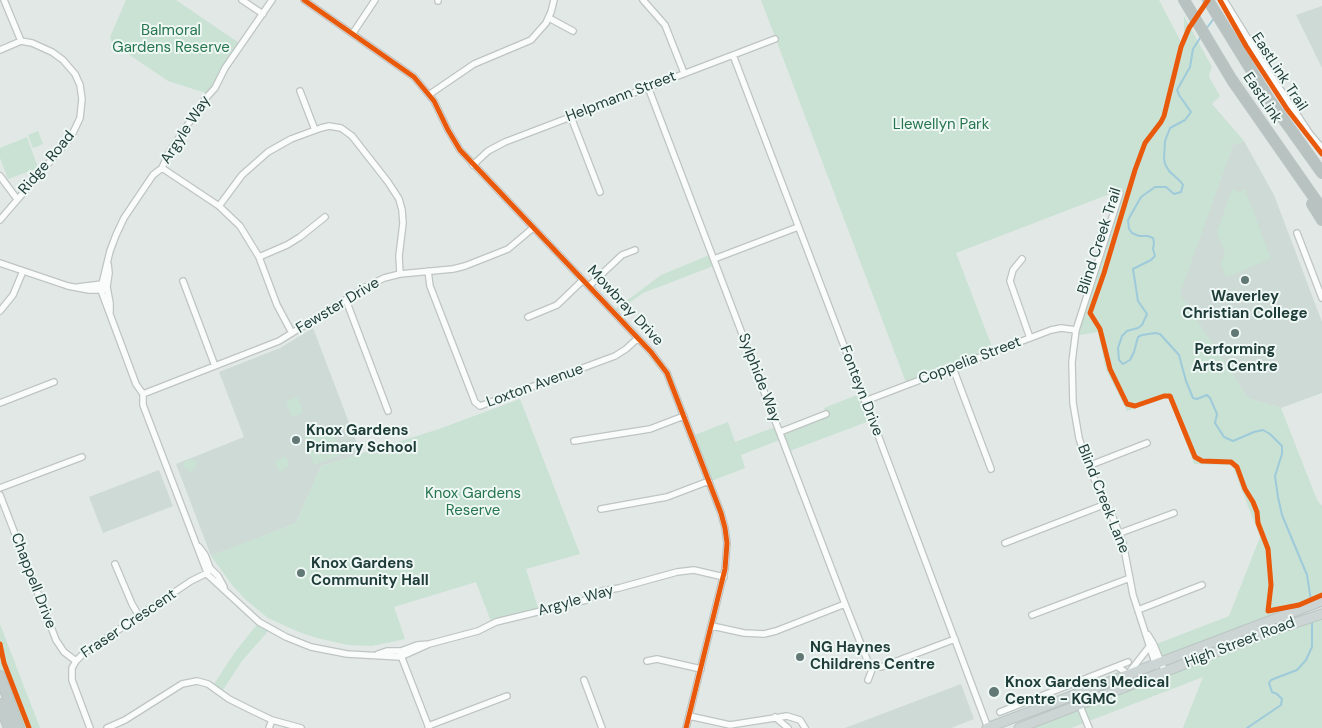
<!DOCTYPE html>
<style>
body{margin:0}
canvas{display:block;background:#e1e8e6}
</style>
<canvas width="1322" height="728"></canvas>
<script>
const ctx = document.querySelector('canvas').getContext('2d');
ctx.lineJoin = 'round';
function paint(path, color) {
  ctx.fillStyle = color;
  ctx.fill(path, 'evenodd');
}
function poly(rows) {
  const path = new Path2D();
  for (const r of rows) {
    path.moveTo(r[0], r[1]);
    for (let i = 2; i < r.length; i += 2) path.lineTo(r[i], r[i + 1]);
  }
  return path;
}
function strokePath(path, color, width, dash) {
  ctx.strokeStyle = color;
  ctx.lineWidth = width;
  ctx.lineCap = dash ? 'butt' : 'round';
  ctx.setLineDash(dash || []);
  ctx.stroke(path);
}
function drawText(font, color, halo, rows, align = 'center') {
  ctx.font = font + ' "DM Sans",sans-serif';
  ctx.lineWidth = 4;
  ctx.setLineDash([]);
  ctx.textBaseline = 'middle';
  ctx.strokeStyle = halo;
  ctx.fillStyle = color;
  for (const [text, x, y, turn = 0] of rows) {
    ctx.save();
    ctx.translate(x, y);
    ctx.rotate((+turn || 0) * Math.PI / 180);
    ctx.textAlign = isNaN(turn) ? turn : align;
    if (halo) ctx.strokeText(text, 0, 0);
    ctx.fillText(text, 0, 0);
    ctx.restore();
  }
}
paint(poly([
 [1322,6,1322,68,1296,15],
 [1244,141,1274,195,1322,322,1322,393,1281,408,1248,398,1179,294,1233,145],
 [313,328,361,454,321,466,296,523,211,556,176,464,244,437,219,372,280,348],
 [159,470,173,506,103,533,89,497],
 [961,684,974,719,951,728,845,728]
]), '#cedad6');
paint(poly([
 [126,0,176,0,242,45,209,94,168,81,112,43,110,37],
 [761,0,1159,0,1181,42,1184,36,1184,16,1212,67,1209,75,1210,79,1220,96,1212,104,1244,141,1233,145,1180,294,1248,398,1281,408,1317,500,1322,506,1322,601,1160,661,1154,645,1229,616,1260,537,1232,465,1194,464,1169,397,1127,411,1106,370,1098,332,1075,336,1120,190,956,253,994,352,907,385],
 [38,131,43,144,33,148,28,135],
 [27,137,38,168,8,179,0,158,0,148],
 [1232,189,1238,192,1245,189,1271,259,1226,277,1221,264,1225,253,1217,232],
 [712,254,716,265,643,293,615,313,613,311,661,275],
 [862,393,872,420,787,452,782,439,741,455,745,468,709,482,692,436,728,422,735,442,778,426,780,431,826,413,824,408],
 [298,397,303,413,292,417,286,401],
 [520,399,580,554,526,569,539,611,492,624,476,582,394,607,405,639,372,646,348,645,317,638,299,632,268,618,246,600,233,586,211,556,296,523,321,466,439,429],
 [331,428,341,455,314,465,304,438],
 [285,456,290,465,280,472,275,462],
 [192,459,197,461,196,467,192,472,186,469,183,465,185,461],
 [1322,614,1322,728,1183,728,1203,677,1071,728,1019,728],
 [259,622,270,629,242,661,221,693,212,687,235,652],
 [0,624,40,728,19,728,0,676]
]), '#c9e2d4');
strokePath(poly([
 [1206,29,1215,17],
 [1202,35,1193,49,1190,67,1177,90,1179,95,1191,112,1185,120,1170,128,1165,141,1164,158,1165,164,1169,171,1181,182,1183,185,1181,192,1174,194,1166,187,1155,187,1141,197,1128,220,1129,229,1132,233,1139,236,1148,236,1153,238,1154,243,1153,249,1155,256,1151,260,1133,269,1138,301,1147,314,1142,325,1138,328,1127,331,1122,336,1118,348,1119,360,1123,364,1130,360,1134,352,1138,337,1142,335,1155,333,1160,334,1179,355,1186,381,1193,398,1197,399,1207,395,1210,398,1217,414,1215,423,1224,437,1233,441,1254,432,1263,430,1270,434,1282,446,1282,454,1275,476,1278,497,1282,515,1307,575,1311,601],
 [1247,728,1281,705,1282,699,1277,694,1272,692,1269,683,1271,680,1276,678,1297,670,1306,660,1312,647,1312,621]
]), '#9ecada', 2);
const minor = poly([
 [4,0,21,41],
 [242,0,263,14],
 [272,0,225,68,215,88,205,99,168,154,162,168,153,175,124,218,116,235,110,251,102,284,102,293,136,384,143,394,143,405,208,575,259,622,286,637,311,647,347,654,400,657,429,644],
 [304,0,414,77,434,101,448,130,460,150,651,352,667,373,721,513,725,528,727,543,725,569,686,728],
 [438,0,438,1],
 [643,0,665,25,684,73],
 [1224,0,1268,71,1310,134,1322,148],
 [549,18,573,31],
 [353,33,375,0],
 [0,50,21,41,32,43,52,52,63,60,75,74,80,85,82,99,80,118,71,137,0,220],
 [733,55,878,435,988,728],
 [648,87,845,604,868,662,873,667],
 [300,91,315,130],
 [430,94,474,64,531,40,546,23,551,12,554,0],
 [571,117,600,192],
 [473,165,488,151,505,142,775,39],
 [162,168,219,206,240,226,259,257,277,305,292,333],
 [0,176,17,199],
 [1120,193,1076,330,1072,362,1073,403,1079,438,1088,466,1113,518,1123,543,1133,595,1156,666],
 [219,206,242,175,268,152,291,139,321,128,329,126,341,128,352,136,388,182,399,199,402,210,403,223,399,256,400,274],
 [1297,233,1322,298],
 [259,257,287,245,300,237,325,217],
 [714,259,798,227],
 [1022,259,1013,270,1010,281,1030,338],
 [0,263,68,286,89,290,102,290,107,287,102,284,78,287],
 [108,264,109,273,107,287,110,303,110,312],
 [428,271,430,286,475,402,480,406,615,356,626,349,638,338],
 [183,281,215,366],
 [589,286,622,255,635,250],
 [346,300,388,411],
 [0,311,13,295,23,271],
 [528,317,557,305,583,280],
 [953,368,991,469],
 [143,394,279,341,366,287,384,278,400,274,453,269,465,266,508,249,533,228],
 [865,401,1051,330,1061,328,1076,330],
 [0,403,54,382],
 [780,432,826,414],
 [574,441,650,429,684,416],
 [1088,466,1147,443],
 [0,488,82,457],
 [0,495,56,640,64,652,76,661],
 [601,509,667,497,709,481],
 [1120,533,1174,513],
 [1005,543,1106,504],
 [199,547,205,555,210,568,218,576,224,587],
 [115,564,132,604,139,616],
 [1138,610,1202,585],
 [1032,615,1130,578],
 [712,626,744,633,764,634,776,631,845,604],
 [1148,635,1154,645,1165,672],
 [400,653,429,728],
 [378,654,387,651,401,651,417,645,429,644,478,631,496,622,586,600,602,591,619,588,677,572,694,570,724,577],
 [647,661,657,659,701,669],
 [1118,667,1128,674,1149,647],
 [584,680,602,728],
 [868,680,873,667,881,667,955,639],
 [1075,694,1089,728],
 [1000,712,1128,662],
 [689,716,730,725,787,716,800,720,805,728],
 [775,717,788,728],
 [428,726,507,696],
 [90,728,72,680,72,668,76,661,84,653,191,581,207,573,210,568],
 [107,728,125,720,182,684,197,681,208,684,229,699,253,711,272,720,301,728],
 [269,728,272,720]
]);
const primary = poly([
 [987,728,1322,601],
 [1019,728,1265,633,1322,614]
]);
const trunk = poly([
 [0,676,19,728],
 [0,704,9,728]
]);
const motorway = poly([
 [1184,0,1232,80,1322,209],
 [1208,0,1269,99,1322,173],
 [1312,204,1322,220]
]);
strokePath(minor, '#bec5c3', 8);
strokePath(primary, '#bbc5c3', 11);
strokePath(trunk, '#bbc5c3', 12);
strokePath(motorway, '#bbc5c3', 12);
strokePath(minor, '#fafcfb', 5.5);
strokePath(primary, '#ccd5d4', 9);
strokePath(trunk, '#c2ccca', 10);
strokePath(motorway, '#b8c2c1', 10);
strokePath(poly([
 [304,0,414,77,434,101,448,130,460,150,651,352,667,373,721,513,725,528,727,543,725,569,686,728],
 [1208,0,1189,28,1181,47,1164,116,1161,122,1145,143,1135,170,1104,273,1090,313,1100,329,1110,369,1127,404,1135,406,1164,396,1170,396,1195,457,1202,461,1231,462,1237,467,1245,489,1253,502,1257,512,1258,523,1268,549,1271,585,1268,611,1299,605,1322,595],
 [1220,0,1246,46,1287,109,1322,154],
 [0,644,4,663,29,728]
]), '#e8590c', 5);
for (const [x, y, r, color] of [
 [1245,280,5,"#627875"],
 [1235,333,5,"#627875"],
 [296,440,5,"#627875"],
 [301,573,5,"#627875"],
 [800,657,5,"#627875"],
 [994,692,6,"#627875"]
]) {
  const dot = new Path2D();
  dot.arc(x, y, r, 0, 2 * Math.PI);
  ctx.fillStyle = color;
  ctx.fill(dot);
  strokePath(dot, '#eff8f4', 2);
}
drawText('15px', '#26754f', '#eff8f4', [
 ["Balmoral",171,31],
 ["Gardens Reserve",171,48],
 ["Llewellyn Park",941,125],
 ["Knox Gardens",473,494],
 ["Reserve",473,511]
]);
drawText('15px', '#1e3c38', '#eff8f4', [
 ["EastLink Trail",1279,72,57],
 ["Helpmann Street",621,97,-21],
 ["EastLink",1262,98,56],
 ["Argyle Way",186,130,-57],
 ["Ridge Road",47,163,-50],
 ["Blind Creek Trail",1100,241,-72],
 ["Fewster Drive",338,306,-31],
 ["Mowbray Drive",625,306,47],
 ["Coppelia Street",970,361,-21],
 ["Sylphide Way",759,378,69],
 ["Loxton Avenue",535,386,-20],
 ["Fonteyn Drive",861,391,69],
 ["Blind Creek Lane",1103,499,68],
 ["Chappell Drive",33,581,69],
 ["Argyle Way",576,601,-16],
 ["Fraser Crescent",129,624,-34],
 ["High Street Road",1240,643,-21]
]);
drawText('bold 15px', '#1e3c38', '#eff8f4', [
 ["Waverley",1245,297,"center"],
 ["Christian College",1245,314,"center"],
 ["Performing",1235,350,"center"],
 ["Arts Centre",1235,367,"center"],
 ["Knox Gardens",306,431],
 ["Primary School",306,448],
 ["Knox Gardens",311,564],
 ["Community Hall",311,581],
 ["NG Haynes",810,648],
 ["Childrens Centre",810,665],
 ["Knox Gardens Medical",1005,683],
 ["Centre - KGMC",1005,700]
], 'left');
</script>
